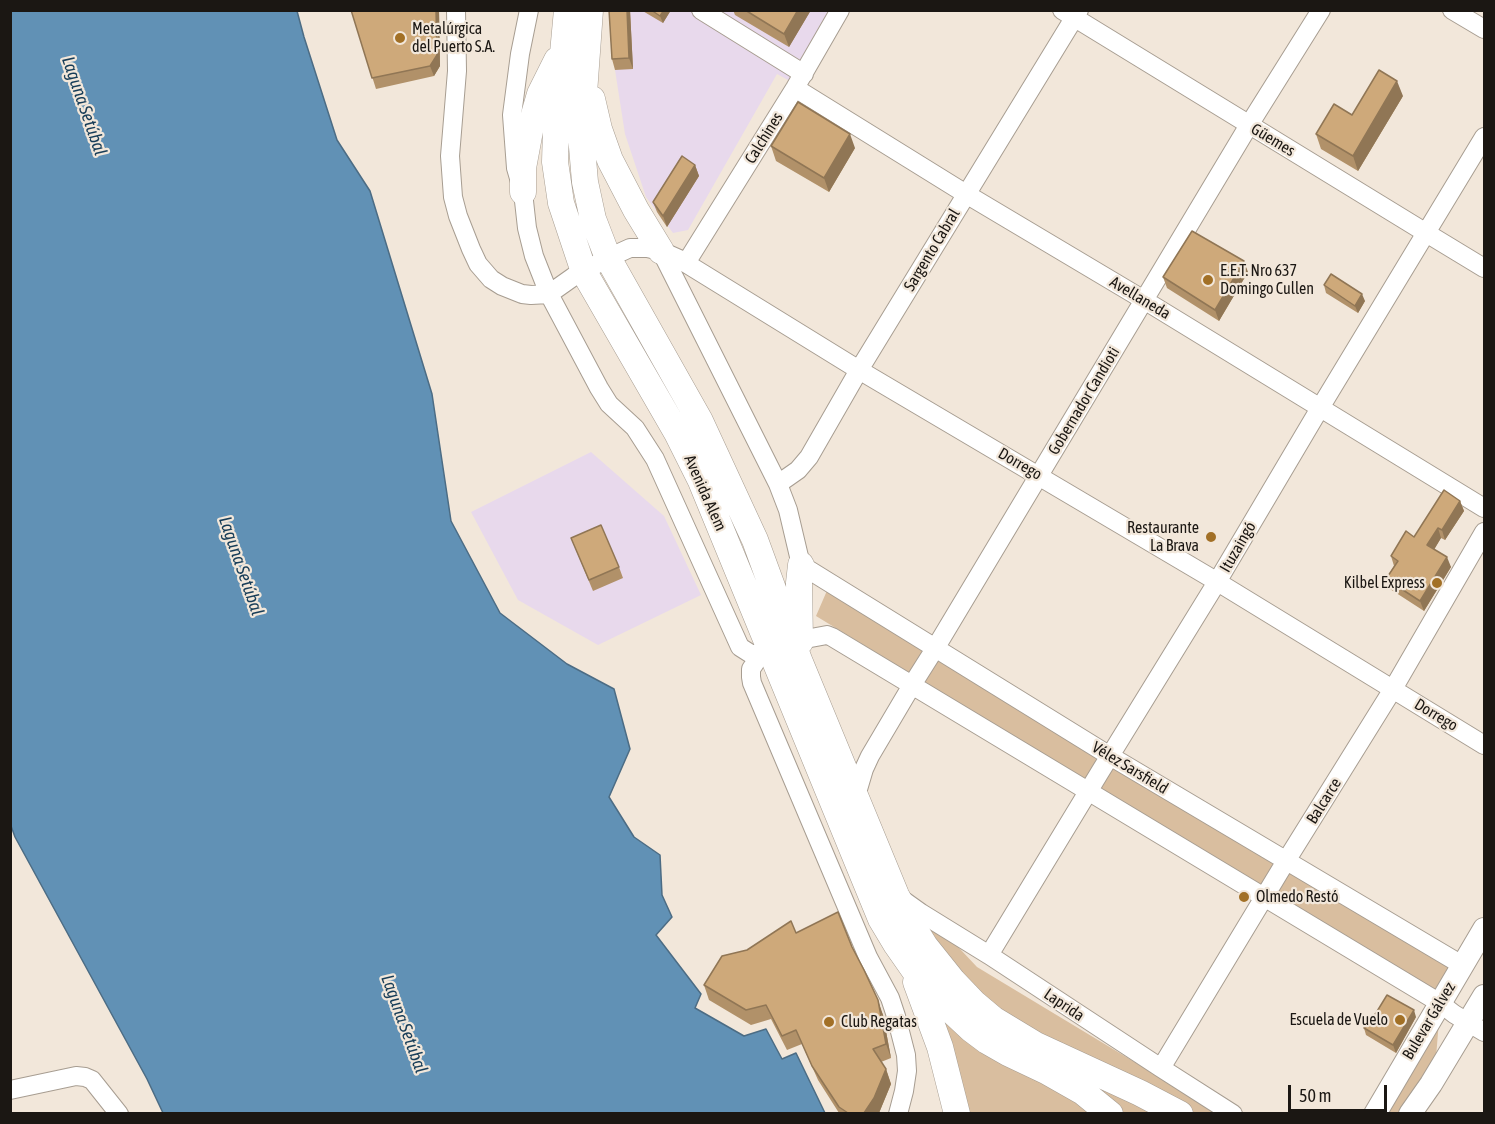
<!DOCTYPE html>
<meta charset="utf-8">
<style>
body{margin:0}
#map{position:relative;width:1495px;height:1124px;overflow:hidden;background:#f2e7da;font-family:"Asap Condensed",sans-serif}
canvas{display:block}
.frame{position:absolute;inset:0;border:12px solid #1b1713;pointer-events:none}
.scale{position:absolute;left:1288px;top:1085px;width:99px;height:27px;box-sizing:border-box;border:3px solid #1b1713;border-top:0;padding-left:8px;font-size:18px;line-height:21px;white-space:nowrap;color:#1b1713;-webkit-text-stroke:4px #f2e7da;paint-order:stroke}
</style>
<div id="map">
<canvas width="1495" height="1124"></canvas>
<div class="frame"></div>
<div class="scale">50 m</div>
</div>
<script>
const ctx = document.querySelector('canvas').getContext('2d');
ctx.lineJoin = 'round';
function paint(path, color) {
  ctx.fillStyle = color;
  ctx.fill(path, 'evenodd');
}
function poly(rows) {
  const path = new Path2D();
  for (const r of rows) {
    path.moveTo(r[0], r[1]);
    for (let i = 2; i < r.length; i += 2) path.lineTo(r[i], r[i + 1]);
  }
  return path;
}
function strokePath(path, color, width, dash) {
  ctx.strokeStyle = color;
  ctx.lineWidth = width;
  ctx.lineCap = dash ? 'butt' : 'round';
  ctx.setLineDash(dash || []);
  ctx.stroke(path);
}
function drawText(font, color, halo, rows, align = 'center') {
  ctx.font = font + ' "Asap Condensed",sans-serif';
  ctx.lineWidth = 4.5;
  ctx.setLineDash([]);
  ctx.textBaseline = 'middle';
  ctx.strokeStyle = halo;
  ctx.fillStyle = color;
  for (const [text, x, y, turn = 0] of rows) {
    ctx.save();
    ctx.translate(x, y);
    ctx.rotate((+turn || 0) * Math.PI / 180);
    ctx.textAlign = isNaN(turn) ? turn : align;
    if (halo) ctx.strokeText(text, 0, 0);
    ctx.fillText(text, 0, 0);
    ctx.restore();
  }
}
paint(poly([
 [612,11,830,11,790,81,777,74,688,230,673,233,646,197,625,134,615,70],
 [591,452,664,516,701,595,598,645,518,600,471,512]
]), '#e8d9ec');
paint(poly([
 [829,586,1450,968,1433,992,816,616],
 [925,921,945,933,977,967,1219,1113,966,1113,933,1004,1010,1016,988,1000,943,952],
 [1440,1008,1435,1070,1406,1113,1377,1114]
]), '#d9be9f');
const water = poly([
 [11,10,297,11,304,37,337,140,370,191,432,394,451,521,500,613,567,664,614,689,630,749,609,797,634,837,660,855,662,895,672,917,656,935,701,994,695,1008,744,1036,766,1029,782,1059,796,1053,825,1113,163,1113,147,1079,15,837,11,826,11,10]
]);
paint(water, '#6191b5');
strokePath(water, '#4c6c84', 1.5);
const minor = poly([
 [456,10,457,71,450,156,453,197,458,216,471,249,478,264,491,279,502,286,522,294,531,295,549,294,573,277,608,258,630,248,647,248,661,251,679,259,859,370,1211,578,1484,745],
 [529,10,520,54,512,115,516,168,523,192,527,228,534,256,549,294,599,388,609,404,635,428,655,459,740,647,751,654,764,654,800,640,827,635,832,637,1440,1003,1454,1014,1484,1032],
 [701,10,804,74],
 [1062,10,1423,231,1484,268],
 [1452,10,1484,29],
 [795,88,966,194,1144,300,1484,508],
 [661,251,778,484,788,510,801,565,1110,756,1462,965],
 [686,263,795,88,840,10],
 [778,484,798,470,809,457,859,370,1079,10],
 [764,654,757,660,751,669,751,677,752,683,868,957,890,998,896,1016,906,1055,907,1071,904,1091,898,1114],
 [856,796,864,769,870,756,912,685,936,647,1249,125,1321,10],
 [900,898,921,913,989,955,1161,1068,1233,1114],
 [989,955,1100,772,1217,582,1320,408,1484,137],
 [1161,1068,1286,861,1393,689,1484,532],
 [10,1090,76,1076,85,1077,92,1080,119,1114]
]);
const major = poly([
 [1375,1114,1484,929],
 [1410,1114,1431,1084,1484,996]
]);
const highway = poly([
 [567,10,556,129,555,162,561,203,584,272,677,433,701,481,881,919,896,944,926,987,971,1029,987,1041,1008,1053,1046,1071,1083,1092,1110,1114],
 [590,10,581,135,585,182,593,219,608,258,700,421,755,540,799,660,896,895,912,925,925,946,953,981,974,1003,993,1019,1036,1045,1140,1093,1180,1114],
 [592,99,599,129,610,160,636,210,661,251],
 [523,192,523,168,531,125,540,94,557,60],
 [800,642,799,583,801,565],
 [916,982,940,1047,957,1114]
]);
strokePath(minor, '#a79d91', 20);
strokePath(major, '#a79d91', 24);
strokePath(highway, '#a79d91', 27);
strokePath(minor, '#fff', 18);
strokePath(major, '#fff', 22);
strokePath(highway, '#fff', 26);
paint(poly([
 [351,10,439,10,440,66,434,76,376,89],
 [609,10,630,10,633,69,615,70,612,59],
 [641,10,671,10,663,23],
 [733,10,811,10,789,47,735,15],
 [1403,96,1358,171,1321,149,1316,134],
 [771,146,855,148,829,192,776,161],
 [695,165,699,176,667,227,657,212,653,202],
 [1248,272,1219,321,1167,288,1163,277],
 [1324,285,1365,301,1358,313,1326,293],
 [1460,501,1464,511,1445,540,1441,538,1434,549,1451,567,1424,611,1390,589,1386,579,1394,566,1391,556,1414,537],
 [571,538,619,567,623,578,593,591],
 [796,933,852,947,883,1015,891,1058,881,1062,886,1069,891,1084,879,1113,839,1113,818,1080,802,1044,787,1050,771,1019,751,1025,709,1000,704,985,747,950],
 [1416,1017,1396,1053,1366,1035,1364,1028]
]), '#b19169');
paint(poly([
 [436,10,439,10,440,66,434,76,430,66],
 [627,10,630,10,633,69,629,58],
 [664,10,671,10,663,23,660,16],
 [798,10,811,10,789,47,784,34],
 [1397,81,1403,96,1358,171,1353,156],
 [850,134,855,148,829,192,824,178],
 [695,165,699,176,667,227,663,216],
 [1244,261,1248,272,1219,321,1215,310],
 [1362,294,1365,301,1358,313,1355,306],
 [1460,501,1464,511,1445,540,1442,530],
 [1438,528,1441,538,1431,555,1427,545],
 [1447,557,1451,567,1424,611,1420,601],
 [878,1000,883,1015,891,1058,886,1044],
 [1414,1010,1416,1017,1396,1053,1393,1045],
 [886,1069,891,1084,879,1113,864,1113]
]), '#907655');
const building = poly([
 [351,10,436,10,437,55,430,66,372,78,351,10],
 [609,10,627,10,629,58,612,59,609,10],
 [651,10,664,10,660,16,651,10],
 [745,10,798,10,784,34,745,10],
 [1379,70,1397,81,1353,156,1316,134,1334,104,1352,115,1379,70],
 [798,102,850,134,824,178,771,146,798,102],
 [682,156,695,165,663,216,653,202,682,156],
 [1192,231,1244,261,1215,310,1163,277,1192,231],
 [1331,274,1362,294,1355,306,1324,285,1331,274],
 [1444,490,1460,501,1442,530,1438,528,1427,545,1447,557,1420,601,1386,579,1398,561,1391,556,1406,531,1414,537,1444,490],
 [601,525,619,567,589,580,571,538,601,525],
 [838,912,852,947,864,970,878,1000,886,1044,873,1049,886,1069,874,1098,864,1113,848,1113,839,1107,812,1066,796,1030,782,1036,766,1005,746,1010,704,985,722,956,747,950,791,921,796,933,838,912],
 [1387,995,1414,1010,1393,1045,1364,1028,1376,1013,1387,995]
]);
paint(building, '#cea97a');
strokePath(building, '#907655', 1.5);
for (const [x, y, r, color] of [
 [400,38,6,"#a27026"],
 [1208,280,6,"#a27026"],
 [1211,537,6,"#a27026"],
 [1437,583,6,"#a27026"],
 [1244,897,6,"#a27026"],
 [1400,1020,6,"#a27026"],
 [829,1022,6,"#a27026"]
]) {
  const dot = new Path2D();
  dot.arc(x, y, r, 0, 2 * Math.PI);
  ctx.fillStyle = color;
  ctx.fill(dot);
  strokePath(dot, '#f2e7da', 2);
}
drawText('16px', '#1b1713', '#f2e7da', [
 ["Metalúrgica",412,29],
 ["del Puerto S.A.",412,47],
 ["E.E.T. Nro 637",1220,271],
 ["Domingo Cullen",1220,289],
 ["Restaurante",1199,528,"right"],
 ["La Brava",1199,546,"right"],
 ["Kilbel Express",1425,583,"right"],
 ["Olmedo Restó",1256,897],
 ["Escuela de Vuelo",1388,1020,"right"],
 ["Club Regatas",841,1022]
], 'left');
drawText('16px', '#1b1713', '#f2e7da', [
 ["Calchines",764,138,-58],
 ["Güemes",1273,140,31],
 ["Sargento Cabral",932,250,-59],
 ["Avellaneda",1140,298,31],
 ["Gobernador Candioti",1084,401,-59],
 ["Dorrego",1020,464,30],
 ["Avenida Alem",705,493,66],
 ["Ituzaingó",1238,547,-60],
 ["Dorrego",1436,715,31],
 ["Vélez Sarsfield",1130,768,31],
 ["Balcarce",1324,801,-58],
 ["Laprida",1064,1005,34],
 ["Bulevar Gálvez",1429,1021,-59]
]);
drawText('italic 18px', '#173d58', '#f2e7da', [
 ["Laguna Setúbal",84,106,71],
 ["Laguna Setúbal",241,566,71],
 ["Laguna Setúbal",404,1024,70]
]);
</script>
